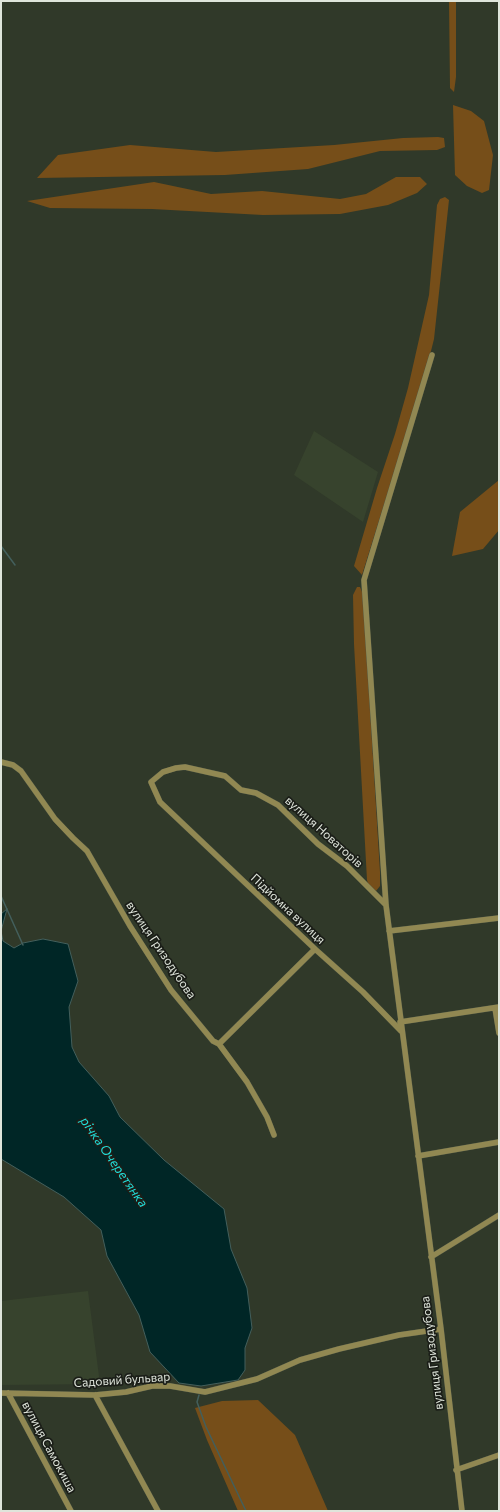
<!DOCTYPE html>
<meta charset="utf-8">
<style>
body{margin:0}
#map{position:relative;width:500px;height:1512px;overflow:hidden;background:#303929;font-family:Commissioner,sans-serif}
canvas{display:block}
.frame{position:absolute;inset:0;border:2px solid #dfe5db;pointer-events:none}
</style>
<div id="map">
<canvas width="500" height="1512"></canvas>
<div class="frame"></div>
</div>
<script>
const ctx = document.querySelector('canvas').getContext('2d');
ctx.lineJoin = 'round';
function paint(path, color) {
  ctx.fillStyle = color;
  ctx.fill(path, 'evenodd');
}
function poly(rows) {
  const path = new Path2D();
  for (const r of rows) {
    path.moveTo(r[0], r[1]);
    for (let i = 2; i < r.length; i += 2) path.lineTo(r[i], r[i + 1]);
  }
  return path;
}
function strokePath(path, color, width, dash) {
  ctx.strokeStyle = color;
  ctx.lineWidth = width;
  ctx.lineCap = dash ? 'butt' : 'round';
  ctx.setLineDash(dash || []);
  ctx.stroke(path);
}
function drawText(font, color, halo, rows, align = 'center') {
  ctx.font = font + ' Commissioner,sans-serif';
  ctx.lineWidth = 3.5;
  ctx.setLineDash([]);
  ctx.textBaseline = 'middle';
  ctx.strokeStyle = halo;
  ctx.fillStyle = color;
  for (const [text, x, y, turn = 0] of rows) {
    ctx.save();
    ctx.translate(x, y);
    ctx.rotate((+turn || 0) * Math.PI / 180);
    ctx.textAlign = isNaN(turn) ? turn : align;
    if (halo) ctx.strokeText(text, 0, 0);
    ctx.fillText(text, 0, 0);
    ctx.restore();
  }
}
paint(poly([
 [314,431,378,472,363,522,294,475],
 [88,1291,100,1384,1,1385,1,1301]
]), '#37432d');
paint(poly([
 [449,1,456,1,456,77,454,92,450,88],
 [453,105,471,111,484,121,493,155,489,190,482,193,467,186,455,175],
 [438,137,444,138,445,147,437,150,380,151,308,169,225,175,37,178,58,155,130,145,216,152,334,145,403,138],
 [396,177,420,177,427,184,417,193,388,205,340,214,263,215,152,209,50,208,27,201,154,182,211,194,262,191,340,199,366,194],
 [445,197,449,200,434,339,426,371,362,575,354,566,377,488,395,434,408,388,429,295,437,205,440,199],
 [499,480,499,530,483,549,452,556,460,512],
 [357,587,360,587,363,594,380,872,380,886,376,891,369,887,367,880,354,644,353,595],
 [258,1400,295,1435,328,1511,238,1511,207,1440,195,1408,222,1401]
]), '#764e19');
const water = poly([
 [7,909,1,931,3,941,14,948,23,943,43,939,68,944,78,981,69,1007,72,1047,79,1062,109,1096,120,1117,164,1160,224,1209,231,1249,247,1288,252,1328,245,1348,245,1370,238,1380,201,1386,179,1383,150,1352,139,1315,107,1256,101,1230,64,1197,1,1159,1,914,7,909]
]);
paint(water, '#002626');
strokePath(water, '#435f5c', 1);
strokePath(poly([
 [1,546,15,565],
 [1,896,23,945],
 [199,1395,197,1402,206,1427,246,1511]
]), '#435f5c', 1.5);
const minor = poly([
 [432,355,364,580,386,905,441,1329,462,1511],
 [1,762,13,765,21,771,55,819,73,838,87,851,130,926,171,990,213,1041,219,1044,247,1082,267,1117,274,1135],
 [386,905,347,866,318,844,278,805,256,793,241,790,225,776,185,767,176,768,163,772,151,782,160,802,315,949,363,992,401,1031],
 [389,931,499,918],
 [495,1008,499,1033],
 [400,1022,499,1007],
 [219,1044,315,949],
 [418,1156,499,1142],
 [431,1257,499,1215],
 [1,1393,95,1395,126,1392,152,1386,170,1386,205,1392,257,1379,300,1360,339,1349,399,1335,441,1329],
 [8,1393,71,1511],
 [95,1395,158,1511],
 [456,1470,499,1455]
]);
strokePath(minor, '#4c5545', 6);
strokePath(minor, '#918852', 5.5);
drawText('12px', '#dfe5db', '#1b1e18', [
 ["вулиця Новаторів",324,832,42],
 ["Підйомна вулиця",288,909,43],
 ["вулиця Гризодубова",161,950,56],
 ["вулиця Гризодубова",432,1353,-97],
 ["Садовий бульвар",122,1380,-4],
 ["вулиця Самокиша",49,1447,62]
]);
drawText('italic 13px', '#21ddd9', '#1b1e18', [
 ["річка Очеретянка",114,1162,55]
]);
</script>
